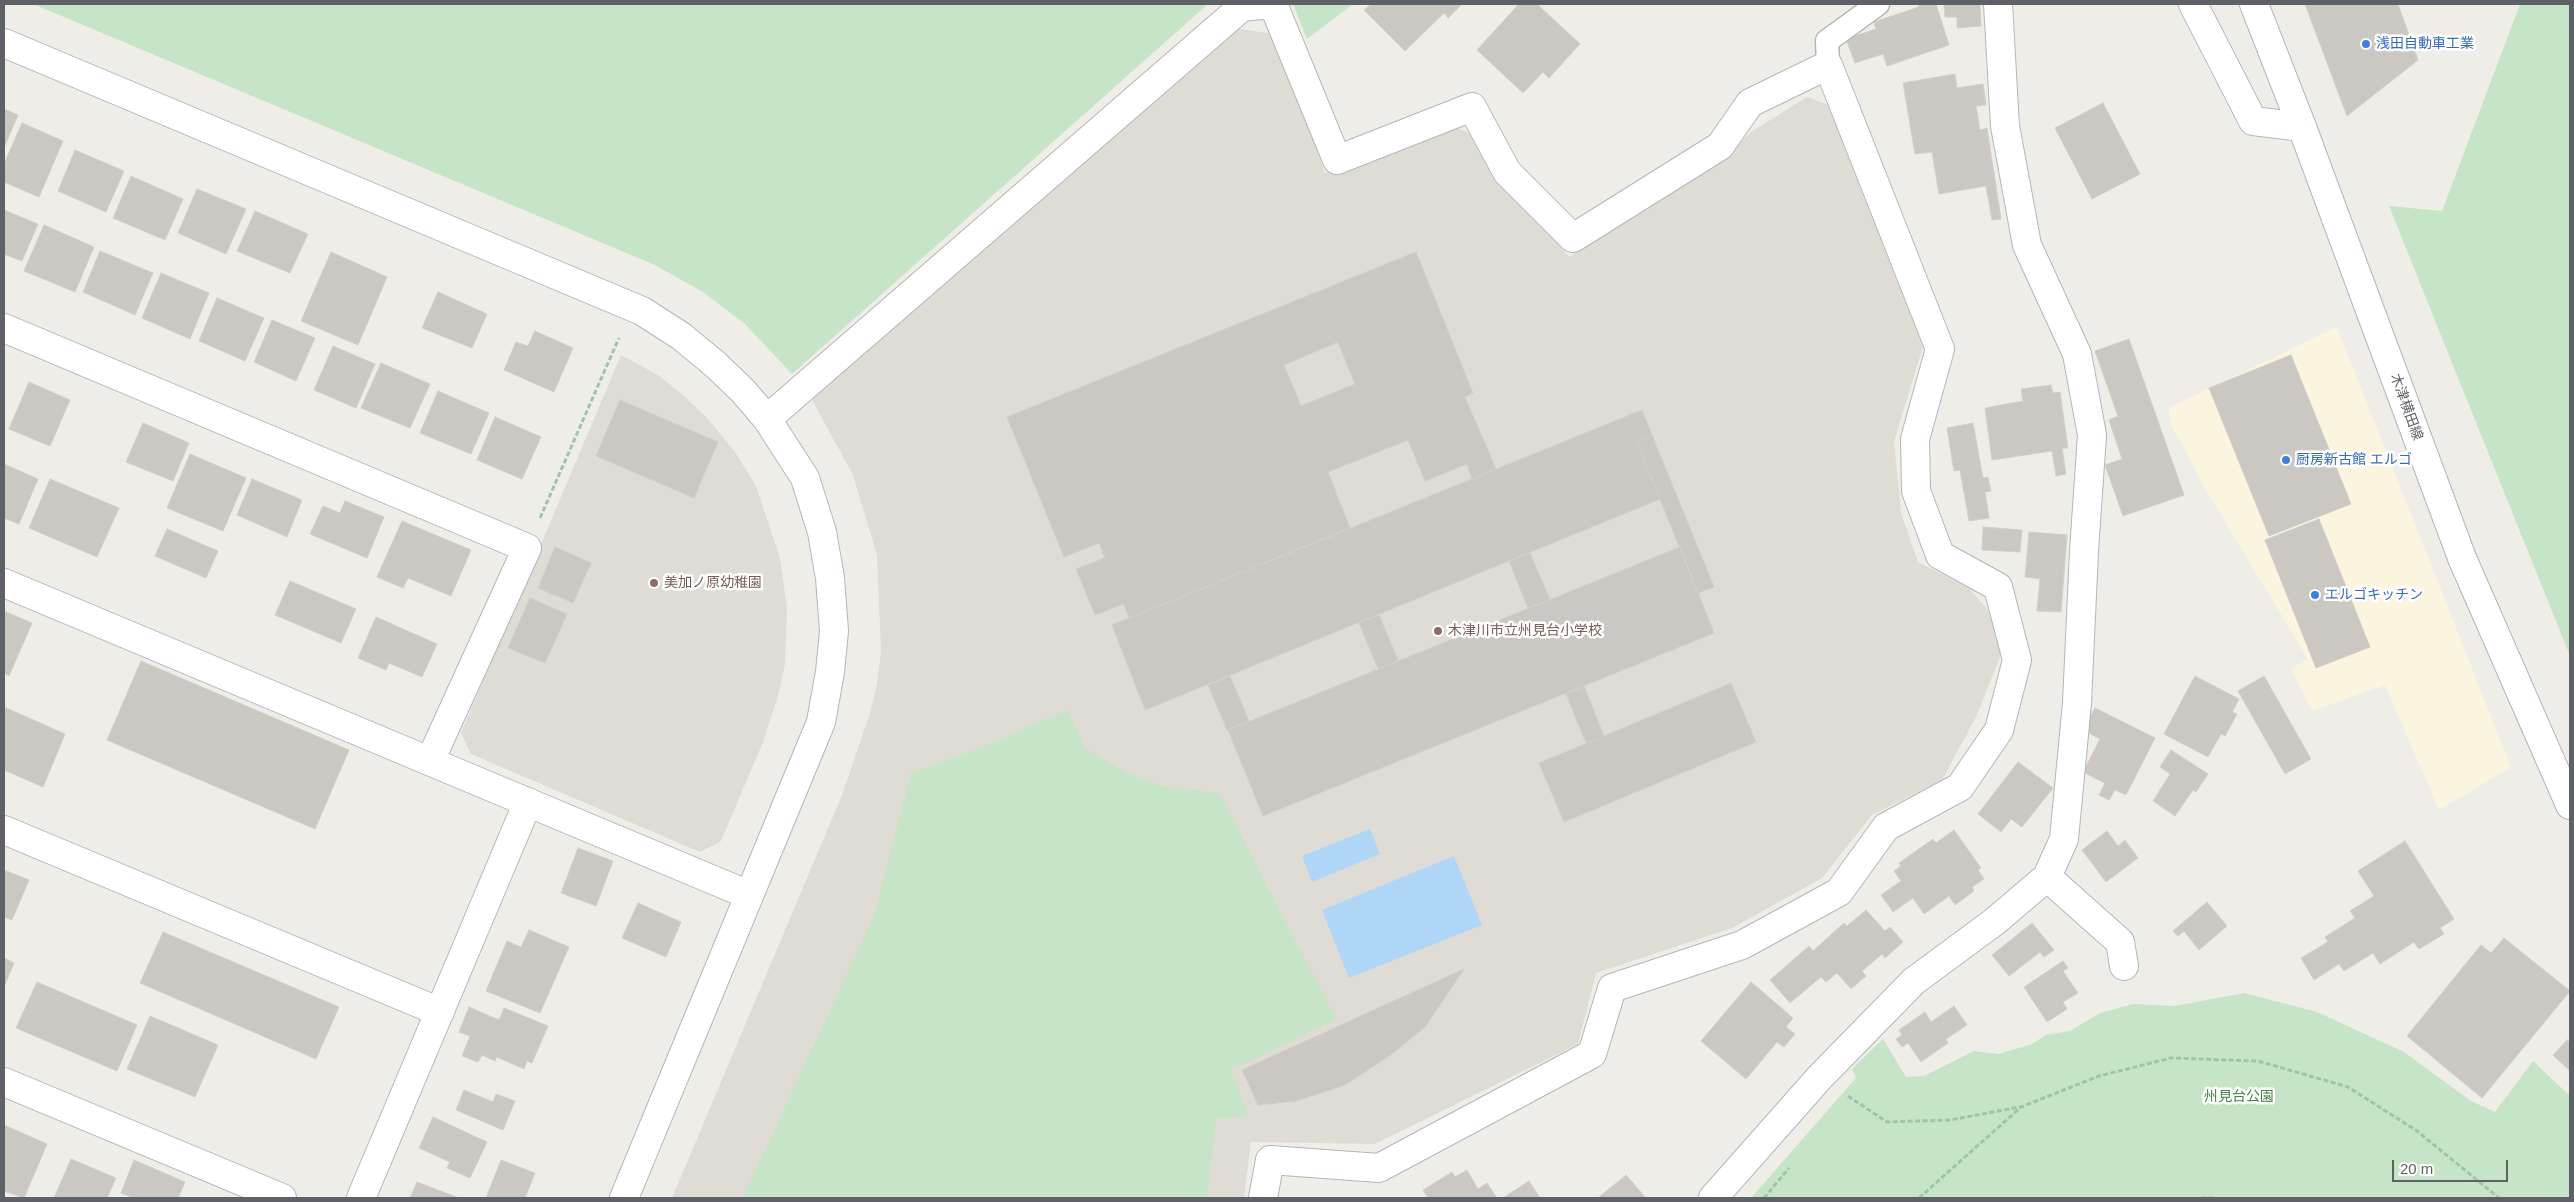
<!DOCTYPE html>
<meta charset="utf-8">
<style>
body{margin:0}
#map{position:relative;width:2574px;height:1202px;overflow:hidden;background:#efede7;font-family:Arial,sans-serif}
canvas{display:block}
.frame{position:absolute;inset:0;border:5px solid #5e6166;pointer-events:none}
.scale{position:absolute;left:2392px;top:1160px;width:116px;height:22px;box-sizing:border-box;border:2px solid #5e6166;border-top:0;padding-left:6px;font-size:15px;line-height:18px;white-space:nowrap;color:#5e6166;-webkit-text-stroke:4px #fff;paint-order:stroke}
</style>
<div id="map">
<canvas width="2574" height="1202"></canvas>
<div class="frame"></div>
<div class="scale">20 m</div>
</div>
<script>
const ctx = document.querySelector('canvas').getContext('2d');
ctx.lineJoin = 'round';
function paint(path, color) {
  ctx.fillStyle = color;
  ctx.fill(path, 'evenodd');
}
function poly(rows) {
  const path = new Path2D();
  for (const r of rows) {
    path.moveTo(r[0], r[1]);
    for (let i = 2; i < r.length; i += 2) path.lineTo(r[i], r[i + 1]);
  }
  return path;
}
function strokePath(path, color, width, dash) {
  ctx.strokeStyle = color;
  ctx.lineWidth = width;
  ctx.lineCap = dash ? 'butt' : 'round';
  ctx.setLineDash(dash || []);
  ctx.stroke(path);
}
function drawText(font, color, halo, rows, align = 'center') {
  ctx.font = font + ' Arial,"Noto Sans JP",sans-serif';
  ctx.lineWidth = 5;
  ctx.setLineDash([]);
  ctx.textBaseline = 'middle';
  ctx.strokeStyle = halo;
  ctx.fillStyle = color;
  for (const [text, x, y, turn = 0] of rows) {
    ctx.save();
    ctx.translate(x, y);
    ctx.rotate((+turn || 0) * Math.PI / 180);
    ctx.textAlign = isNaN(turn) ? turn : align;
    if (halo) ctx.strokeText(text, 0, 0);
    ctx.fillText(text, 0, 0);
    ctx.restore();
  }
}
paint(poly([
 [2337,327,2511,767,2439,810,2385,685,2312,711,2291,669,2308,659,2202,483,2171,424,2169,408]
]), '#fbf5e0');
paint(poly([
 [1233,28,1275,34,1325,173,1448,125,1470,133,1493,168,1569,257,1725,159,1751,132,1807,97,1828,105,1923,347,1894,441,1901,513,1918,562,1969,588,1988,610,2002,652,1976,717,1942,780,1872,815,1822,878,1732,928,1596,973,1578,1044,1375,1144,1251,1142,1244,1198,672,1198,842,795,870,713,877,684,881,652,877,555,853,475,810,396],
 [621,355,658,375,683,395,708,419,735,452,756,486,780,558,787,608,785,664,778,696,763,742,721,841,700,852,471,754,461,733]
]), '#dfdcd5');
paint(poly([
 [33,4,1208,4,792,374,745,324,703,292,655,265],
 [1293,4,1353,4,1307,39],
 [2520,4,2570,4,2570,656,2389,206,2442,211],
 [1067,710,1086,749,1126,772,1163,786,1219,793,1336,1019,1230,1070,1249,1116,1216,1119,1207,1198,743,1198,875,914,911,773,982,747],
 [2244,993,2317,1012,2404,1052,2471,1101,2495,1112,2533,1061,2570,1096,2570,1198,1751,1198,1856,1078,1852,1069,1883,1039,1906,1077,1924,1076,1974,1051,1999,1054,2032,1044,2046,1035,2070,1031,2100,1013,2133,1004,2175,1006]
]), '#c6e4c7');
paint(poly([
 [1370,829,1380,854,1312,882,1302,856],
 [1454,856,1482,925,1349,978,1322,910]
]), '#afd6f7');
const building = poly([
 [1371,4,1462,4,1448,18,1444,13,1405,51,1364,10,1371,4],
 [1519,4,1537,4,1580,44,1549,78,1543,72,1523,93,1477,50,1519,4],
 [1918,4,1936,4,1949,45,1887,66,1883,54,1855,63,1846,39,1876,29,1874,22,1919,7,1918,4],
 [1944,4,1980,4,1981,26,1957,28,1957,17,1945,17,1944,4],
 [2305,4,2398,4,2418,60,2347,116,2305,4],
 [1955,74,1957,88,1983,84,1986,105,1976,106,1980,130,1987,128,2001,219,1992,220,1986,186,1939,194,1932,152,1915,154,1903,83,1955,74],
 [2103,103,2140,174,2092,199,2055,128,2103,103],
 [4,109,18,115,4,148,4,109],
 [22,123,63,141,39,197,4,182,4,164,22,123],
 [75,150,124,171,106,212,58,191,75,150],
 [131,176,183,199,165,240,113,218,131,176],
 [197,189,246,209,226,254,178,233,197,189],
 [4,210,38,224,22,261,4,254,4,210],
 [255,211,308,234,290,273,237,251,255,211],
 [44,225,94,247,75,292,24,271,44,225],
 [100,251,153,273,135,315,83,292,100,251],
 [331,252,387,277,358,345,301,321,331,252],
 [1416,252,1473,393,1465,397,1496,469,1472,479,1467,464,1425,481,1408,440,1328,472,1350,528,1129,618,1124,604,1095,615,1076,569,1105,558,1099,543,1064,557,1007,417,1416,252],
 [1338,342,1355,384,1301,406,1284,365,1338,342],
 [161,273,209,293,190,339,142,318,161,273],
 [438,292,487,314,472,348,422,328,438,292],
 [217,298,264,318,245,361,199,341,217,298],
 [272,320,315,338,296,381,254,362,272,320],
 [535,331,573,348,554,392,504,370,516,342,528,346,535,331],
 [2129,339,2184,495,2123,516,2105,465,2122,459,2109,420,2118,416,2095,351,2129,339],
 [333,346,375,364,356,408,314,390,333,346],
 [2291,355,2351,504,2269,536,2209,388,2291,355],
 [381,363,430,384,410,428,361,408,381,363],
 [29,382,70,400,50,446,9,429,29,382],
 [2051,385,2053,393,2060,392,2068,448,2062,448,2066,474,2056,476,2052,451,1992,460,1985,408,2023,401,2021,389,2051,385],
 [438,391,489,413,471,454,420,433,438,391],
 [620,400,718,442,694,498,596,456,620,400],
 [1642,410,1652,435,1637,442,1660,499,1145,710,1112,625,1642,410],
 [495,417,541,437,522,479,477,460,495,417],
 [143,423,189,443,173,481,126,462,143,423],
 [1973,423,1983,478,1988,477,1991,491,1985,492,1989,518,1969,521,1960,470,1954,471,1947,428,1973,423],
 [1652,435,1714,587,1698,593,1637,442,1652,435],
 [190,454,246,478,223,531,167,508,190,454],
 [4,464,38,479,19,524,4,518,4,464],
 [50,479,119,508,97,557,29,528,50,479],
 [252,479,302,500,287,537,237,515,252,479],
 [345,501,384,517,367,558,310,534,323,506,340,513,345,501],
 [2319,519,2370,647,2316,668,2265,540,2319,519],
 [402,521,471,550,451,596,408,578,403,588,377,577,402,521],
 [1983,527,2022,530,2020,552,1982,550,1983,527],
 [167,529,218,551,206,578,155,556,167,529],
 [2029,532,2067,535,2061,612,2037,611,2040,579,2025,577,2029,532],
 [555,547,591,563,573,603,538,588,555,547],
 [1680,547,1714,633,1263,816,1228,730,1680,547],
 [1530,553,1550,600,1528,608,1509,561,1530,553],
 [290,581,356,609,341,643,275,615,290,581],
 [530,598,567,614,545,663,508,648,530,598],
 [4,611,32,623,9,676,4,673,4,611],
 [1379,615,1398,660,1378,669,1359,623,1379,615],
 [376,617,437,644,422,677,389,663,386,670,358,658,376,617],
 [141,661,349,750,315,829,107,740,141,661],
 [1230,676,1249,721,1227,730,1208,685,1230,676],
 [2195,676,2239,699,2232,712,2237,714,2225,736,2221,734,2208,757,2164,734,2195,676],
 [2264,676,2311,759,2285,774,2238,691,2264,676],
 [1731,683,1756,742,1564,822,1539,763,1731,683],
 [1584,686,1604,736,1586,743,1566,694,1584,686],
 [4,707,65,734,43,787,4,770,4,707],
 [2095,708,2155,738,2126,795,2115,790,2109,800,2099,795,2105,783,2083,772,2100,739,2083,730,2095,708],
 [2171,750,2208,774,2196,792,2193,790,2175,816,2153,801,2170,774,2160,767,2171,750],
 [2018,762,2053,788,2022,827,2011,819,2001,832,1978,814,2018,762],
 [1954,830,1981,868,1978,870,1984,879,1972,887,1974,891,1955,905,1949,896,1924,914,1913,898,1893,912,1881,895,1901,881,1894,871,1901,866,1899,863,1933,839,1936,843,1954,830],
 [2107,831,2118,846,2125,840,2138,858,2106,882,2082,850,2107,831],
 [2405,841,2454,919,2440,928,2444,934,2419,949,2414,942,2380,964,2373,953,2344,971,2339,964,2314,980,2301,958,2328,942,2325,937,2355,918,2350,911,2374,896,2358,871,2405,841],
 [578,848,613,861,596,906,561,893,578,848],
 [4,870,29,880,12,920,4,917,4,870],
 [2207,902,2227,926,2199,950,2184,931,2178,936,2173,931,2207,902],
 [638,903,681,922,666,957,622,938,638,903],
 [1866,910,1885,931,1890,927,1903,942,1885,958,1882,954,1862,971,1866,976,1851,989,1837,973,1826,982,1821,977,1790,1003,1770,980,1809,946,1813,951,1844,923,1847,926,1866,910],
 [2032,923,2054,950,2044,957,2040,952,2009,976,1992,955,2032,923],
 [529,930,569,947,540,1013,486,991,507,941,521,947,529,930],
 [163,932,339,1007,316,1059,140,983,163,932],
 [2504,938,2570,991,2482,1098,2407,1036,2481,945,2491,953,2504,938],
 [4,958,14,963,4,987,4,958],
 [2063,961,2068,968,2063,971,2078,993,2063,1002,2067,1009,2047,1022,2024,987,2063,961],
 [1464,969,1425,1027,1392,1054,1345,1085,1296,1101,1258,1105,1242,1070,1464,969],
 [37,982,137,1025,117,1071,16,1028,37,982],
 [1751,982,1793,1018,1786,1027,1795,1034,1784,1047,1777,1042,1746,1079,1701,1041,1751,982],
 [1954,1006,1967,1025,1946,1039,1948,1043,1921,1062,1908,1043,1902,1047,1896,1039,1902,1035,1899,1030,1925,1012,1931,1022,1954,1006],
 [469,1007,499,1020,504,1008,548,1026,532,1063,527,1061,524,1069,497,1057,495,1061,482,1055,478,1062,462,1056,470,1036,459,1032,469,1007],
 [150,1016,218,1045,195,1097,127,1069,150,1016],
 [2567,1040,2570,1042,2570,1071,2553,1055,2567,1040],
 [464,1090,493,1102,496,1094,515,1101,503,1130,456,1110,464,1090],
 [433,1117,487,1142,470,1178,447,1168,450,1162,419,1148,433,1117],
 [4,1125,47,1144,24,1198,4,1191,4,1125],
 [71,1159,116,1178,107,1198,54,1198,71,1159],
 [134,1160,185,1182,178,1198,134,1198,121,1193,134,1160],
 [501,1160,535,1173,525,1198,486,1198,501,1160],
 [1467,1170,1478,1189,1487,1183,1497,1198,1428,1198,1423,1190,1452,1172,1455,1177,1467,1170],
 [1626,1175,1646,1198,1598,1198,1626,1175],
 [1529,1181,1540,1198,1503,1198,1529,1181],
 [417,1182,459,1198,410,1198,417,1182]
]);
paint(building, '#cbc8c4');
strokePath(building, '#d3cfc6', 1);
const service = poly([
 [1828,65,1827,41,1878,4]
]);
const minor = poly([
 [2193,4,2253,121,2302,127],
 [4,328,527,548,430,761],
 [767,419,1242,7,1270,4],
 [4,583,749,895],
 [4,830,440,1012],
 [2047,877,2120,942,2124,966],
 [4,1082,282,1198],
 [361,1198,528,802],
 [1263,1198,1270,1160,1379,1168,1592,1054,1612,988,1742,945,1839,892,1886,827,1960,787,1999,730,2017,660,1998,587,1940,555,1916,491,1915,439,1940,349,1828,65,1750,103,1720,146,1573,238,1507,172,1472,107,1337,160,1273,4],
 [1713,1198,1820,1077,1914,981,1994,922,2047,877,2064,839,2077,703,2084,551,2092,435,2077,354,2027,245,2005,126,1998,4]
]);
const tertiary = poly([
 [4,43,642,311,681,336,716,365,743,391,767,419,805,478,822,532,830,578,834,631,830,672,821,722,624,1198]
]);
const secondary = poly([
 [2254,4,2302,127,2462,558,2570,805]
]);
strokePath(service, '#b4b6ba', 25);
strokePath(minor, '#b4b6ba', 30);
strokePath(tertiary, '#b4b6ba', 30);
strokePath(secondary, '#b3b5ba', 30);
strokePath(poly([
 [540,518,619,338],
 [1848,1096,1887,1122,1950,1120,2020,1107],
 [1764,1198,1789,1168],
 [1919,1198,2021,1107,2099,1076,2171,1058,2258,1061,2348,1087,2417,1131,2499,1198],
 [2201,1198,2216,1198]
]), '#a0c4ab', 3, [5, 2.5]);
strokePath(service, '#fff', 22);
strokePath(minor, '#fff', 28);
strokePath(tertiary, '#fff', 28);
strokePath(secondary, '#fff', 28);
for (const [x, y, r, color] of [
 [2366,44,5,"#3f7fe0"],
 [2286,460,5,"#3f7fe0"],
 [654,583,5,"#8d6e63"],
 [2315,595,5,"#3f7fe0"],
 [1438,631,5,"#8d6e63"]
]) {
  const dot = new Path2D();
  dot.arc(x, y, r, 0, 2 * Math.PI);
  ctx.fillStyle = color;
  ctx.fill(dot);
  strokePath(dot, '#fff', 2);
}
drawText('14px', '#366cbe', '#fff', [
 ["浅田自動車工業",2376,44],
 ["厨房新古館 エルゴ",2296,460],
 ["エルゴキッチン",2325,595]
], 'left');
drawText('14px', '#5e6166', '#fff', [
 ["木津横田線",2406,407,70]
]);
drawText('14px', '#785e54', '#fff', [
 ["美加ノ原幼稚園",664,583],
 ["木津川市立州見台小学校",1448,631]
], 'left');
drawText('14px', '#3f8444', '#fff', [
 ["州見台公園",2239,1097]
]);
</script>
